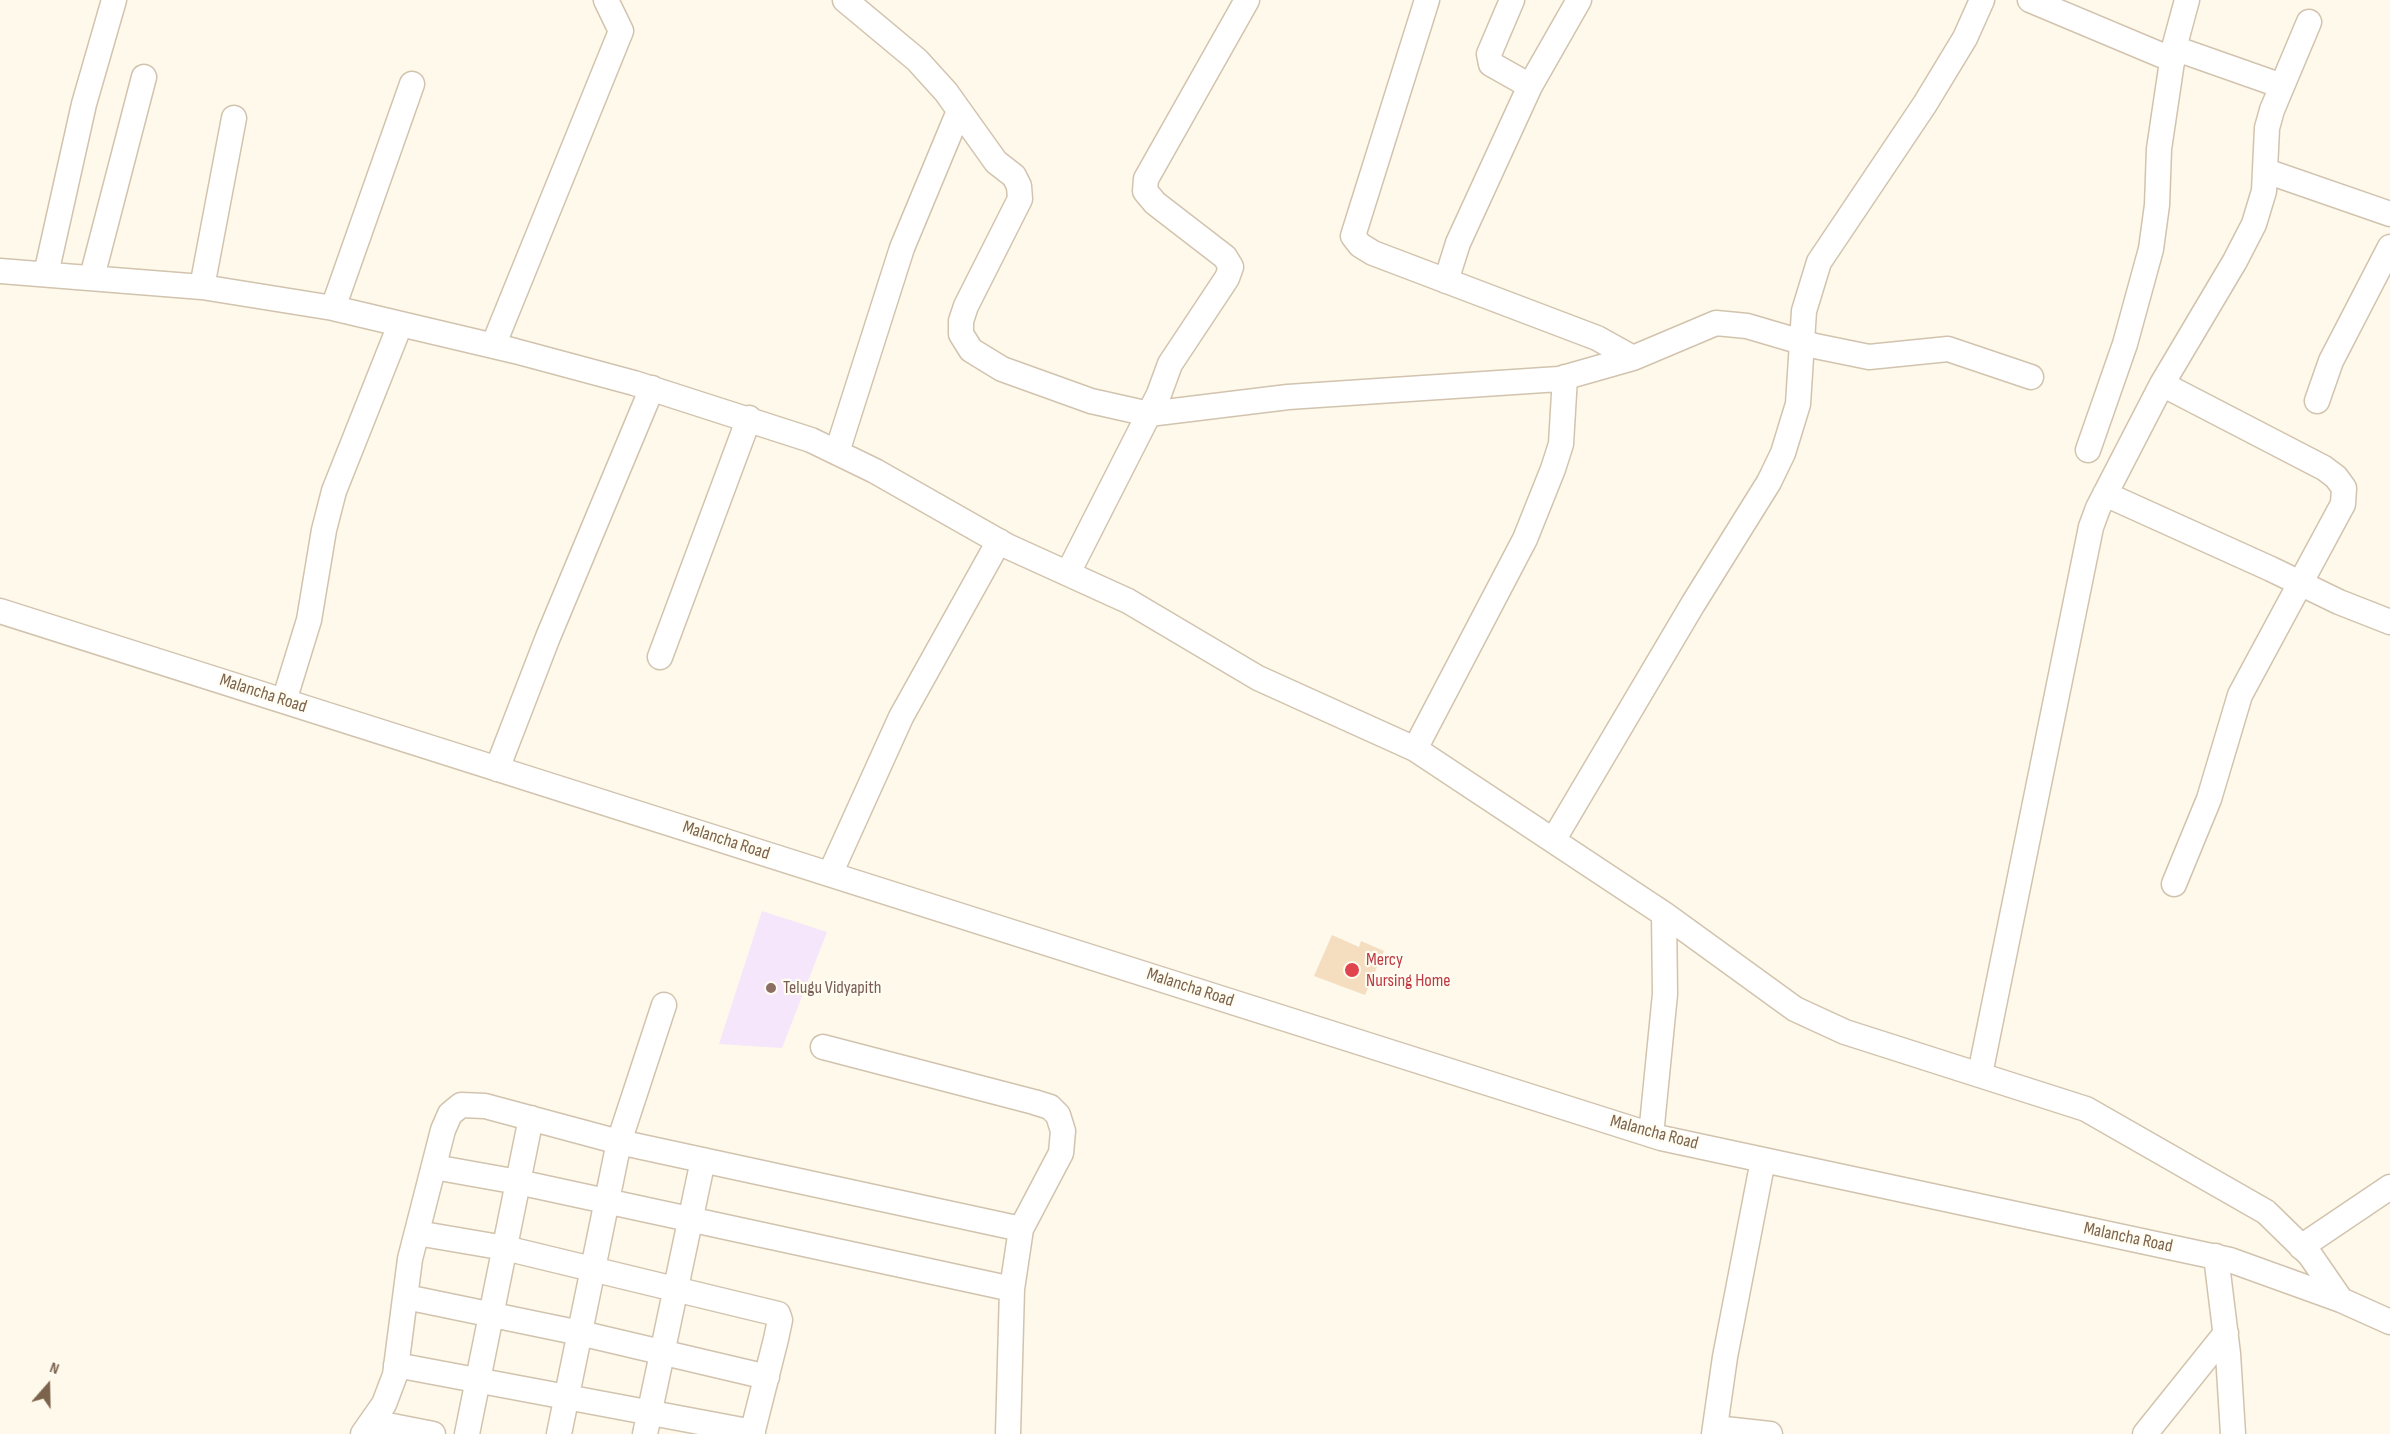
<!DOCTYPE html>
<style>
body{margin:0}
#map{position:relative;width:2390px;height:1434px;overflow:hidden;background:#fef9ea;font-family:"Sofia Sans Condensed",sans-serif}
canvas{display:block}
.north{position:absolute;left:18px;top:1356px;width:60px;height:60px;-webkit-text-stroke:4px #fffcf2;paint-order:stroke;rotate:20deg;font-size:16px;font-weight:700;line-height:24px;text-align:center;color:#7c634b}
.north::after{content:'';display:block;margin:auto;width:21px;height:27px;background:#7c634b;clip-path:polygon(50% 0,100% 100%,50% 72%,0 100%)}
</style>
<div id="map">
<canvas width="2390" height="1434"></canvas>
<div class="north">N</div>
</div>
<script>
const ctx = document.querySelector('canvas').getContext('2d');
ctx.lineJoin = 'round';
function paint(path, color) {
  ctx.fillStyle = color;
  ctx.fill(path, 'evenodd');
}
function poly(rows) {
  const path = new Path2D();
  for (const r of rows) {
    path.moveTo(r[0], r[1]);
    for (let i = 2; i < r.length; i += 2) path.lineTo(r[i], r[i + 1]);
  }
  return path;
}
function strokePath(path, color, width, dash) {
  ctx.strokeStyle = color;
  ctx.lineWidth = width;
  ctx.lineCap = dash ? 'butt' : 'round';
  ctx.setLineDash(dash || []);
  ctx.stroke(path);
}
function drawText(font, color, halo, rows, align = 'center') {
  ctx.font = font + ' "Sofia Sans Condensed",sans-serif';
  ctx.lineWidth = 4.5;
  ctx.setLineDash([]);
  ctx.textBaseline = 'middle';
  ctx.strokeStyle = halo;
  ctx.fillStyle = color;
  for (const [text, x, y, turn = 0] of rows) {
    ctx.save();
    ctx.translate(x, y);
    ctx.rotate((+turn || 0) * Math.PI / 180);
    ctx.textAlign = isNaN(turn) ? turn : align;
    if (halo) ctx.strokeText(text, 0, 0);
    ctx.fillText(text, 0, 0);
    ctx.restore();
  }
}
paint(poly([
 [762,911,827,932,782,1048,719,1044]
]), '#f6e6fb');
paint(poly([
 [1332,935,1359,947,1361,941,1384,951,1365,995,1314,976]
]), '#f5ddc0');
const minor = poly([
 [845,0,917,60,946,92,996,162,1014,176,1019,186,1020,199,966,306,961,321,961,334,971,350,1002,369,1091,401,1149,414,1288,397,1559,379,1633,358,1716,323,1747,326,1815,346,1869,357,1948,349,2031,377],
 [1427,0,1353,236,1360,245,1373,253,1597,338,1633,358],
 [1512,0,1489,54,1491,64,1530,86],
 [2030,0,2173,60],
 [2174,48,2282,86],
 [2266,171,2390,214],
 [0,271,202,287,333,308,515,351,634,383,811,440,875,471,1007,546,1128,601,1258,678,1415,749,1664,914,1795,1009,1845,1032,2086,1109,2266,1212,2310,1255,2341,1300],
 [46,274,84,104,114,0],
 [92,277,144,77],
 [1446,281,1458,243,1530,86,1579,0],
 [202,287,234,118],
 [333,308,412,84],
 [493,346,621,31,606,0],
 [2162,384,2324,468,2336,477,2344,488,2343,504,2240,695,2209,799,2174,884],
 [2317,401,2331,361,2390,247],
 [2088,450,2125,344,2151,249,2157,205,2159,149,2174,48,2187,0],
 [837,452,902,248,959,111],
 [2105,494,2271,569,2339,602,2390,622],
 [1068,573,1159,394,1170,364,1227,278,1231,267,1225,257,1155,203,1145,191,1146,179,1247,0],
 [0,611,1661,1138,2230,1260,2341,1300,2390,1322],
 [660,657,749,418],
 [284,701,309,620,324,530,334,491,400,325],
 [1415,749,1525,539,1553,469,1561,444,1565,377],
 [497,769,548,637,652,388],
 [1554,839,1693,604,1769,482,1783,453,1798,404,1804,311,1819,262,1925,104,1965,38,1982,0],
 [830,874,901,717,999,541],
 [823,1047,1034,1102,1050,1107,1058,1115,1063,1131,1061,1153,1021,1229,1012,1289,1008,1434],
 [1980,1074,2091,527,2098,508,2162,384,2235,261,2254,224,2264,191,2267,128,2272,110,2309,22],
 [1651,1135,1665,994,1664,914],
 [434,1167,518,1182,1012,1289],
 [417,1233,505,1248,778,1314,780,1320,776,1339,752,1434],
 [2301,1247,2390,1187],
 [2216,1256,2228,1354,2233,1434],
 [406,1297,580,1333,767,1377],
 [396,1365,753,1432],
 [372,1422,433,1434],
 [1715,1428,1770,1434],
 [363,1434,384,1404,395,1375,410,1259,443,1130,450,1114,461,1105,485,1106,619,1142,1021,1229],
 [467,1434,531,1118],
 [559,1434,619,1142,664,1005],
 [645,1434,703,1160],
 [1714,1434,1725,1357,1763,1160],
 [2145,1434,2226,1333]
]);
strokePath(minor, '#d2c3ae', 27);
strokePath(minor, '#fff', 24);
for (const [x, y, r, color] of [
 [1352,970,8,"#e0444e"],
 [771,988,6,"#8d6e63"]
]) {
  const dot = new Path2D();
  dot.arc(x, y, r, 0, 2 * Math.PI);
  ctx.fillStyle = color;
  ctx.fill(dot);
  strokePath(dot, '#fffcf2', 2);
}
drawText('18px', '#7c634b', '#fffcf2', [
 ["Malancha Road",263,694,18],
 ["Malancha Road",726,841,18],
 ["Malancha Road",1190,988,18],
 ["Malancha Road",1654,1133,15],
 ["Malancha Road",2128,1238,12]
]);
drawText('18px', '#be3a42', '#fffcf2', [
 ["Mercy",1366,960],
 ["Nursing Home",1366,981]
], 'left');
drawText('18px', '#785e54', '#fffcf2', [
 ["Telugu Vidyapith",783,988]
], 'left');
</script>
